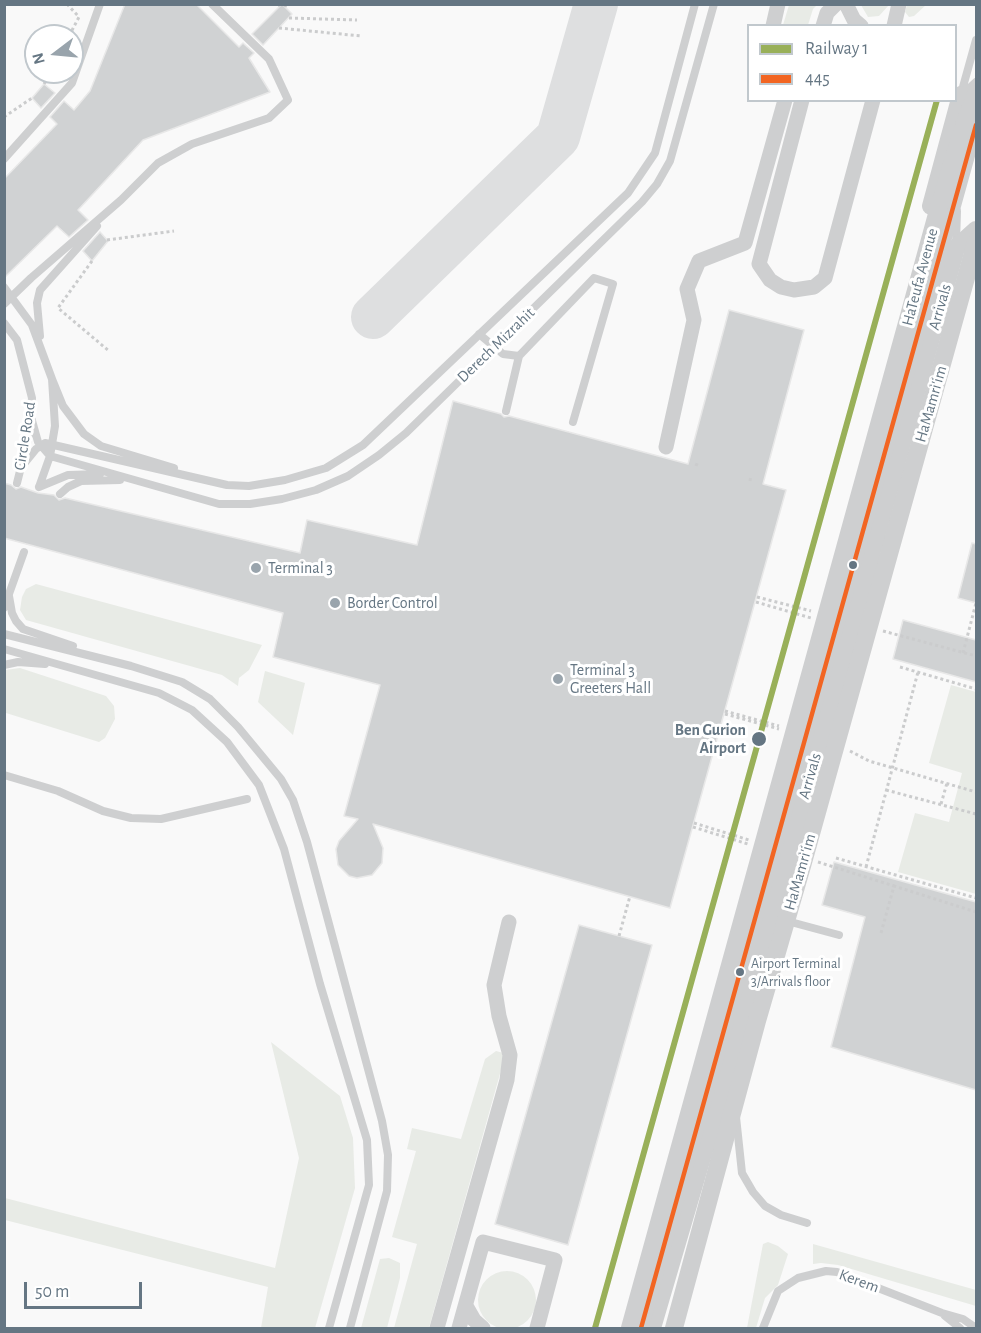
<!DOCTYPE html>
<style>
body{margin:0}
#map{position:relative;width:981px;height:1333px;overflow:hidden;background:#f9f9f9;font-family:"Alegreya Sans",sans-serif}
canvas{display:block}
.frame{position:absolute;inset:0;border:6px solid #657683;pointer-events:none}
.legend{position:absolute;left:747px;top:24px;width:210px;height:78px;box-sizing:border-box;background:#fff;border:2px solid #c1c8cd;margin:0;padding:8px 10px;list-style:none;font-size:18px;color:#657683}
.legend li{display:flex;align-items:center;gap:12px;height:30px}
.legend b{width:30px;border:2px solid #c1c8cd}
.north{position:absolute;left:24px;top:24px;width:60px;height:60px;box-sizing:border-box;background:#fff;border:2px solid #c1c8cd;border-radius:50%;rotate:254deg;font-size:16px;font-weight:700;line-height:24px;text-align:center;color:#657683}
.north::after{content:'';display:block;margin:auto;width:21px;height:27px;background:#99a4ac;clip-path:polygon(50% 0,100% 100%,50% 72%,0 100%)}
.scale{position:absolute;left:24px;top:1282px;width:118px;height:27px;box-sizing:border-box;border:3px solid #657683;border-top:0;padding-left:8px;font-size:18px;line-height:21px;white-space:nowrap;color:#657683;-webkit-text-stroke:4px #fff;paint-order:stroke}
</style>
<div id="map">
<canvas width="981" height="1333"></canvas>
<div class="frame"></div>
<ul class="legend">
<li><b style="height:8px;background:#99b059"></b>Railway 1</li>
<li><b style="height:8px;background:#f26522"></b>445</li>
</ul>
<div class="north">N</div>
<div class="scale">50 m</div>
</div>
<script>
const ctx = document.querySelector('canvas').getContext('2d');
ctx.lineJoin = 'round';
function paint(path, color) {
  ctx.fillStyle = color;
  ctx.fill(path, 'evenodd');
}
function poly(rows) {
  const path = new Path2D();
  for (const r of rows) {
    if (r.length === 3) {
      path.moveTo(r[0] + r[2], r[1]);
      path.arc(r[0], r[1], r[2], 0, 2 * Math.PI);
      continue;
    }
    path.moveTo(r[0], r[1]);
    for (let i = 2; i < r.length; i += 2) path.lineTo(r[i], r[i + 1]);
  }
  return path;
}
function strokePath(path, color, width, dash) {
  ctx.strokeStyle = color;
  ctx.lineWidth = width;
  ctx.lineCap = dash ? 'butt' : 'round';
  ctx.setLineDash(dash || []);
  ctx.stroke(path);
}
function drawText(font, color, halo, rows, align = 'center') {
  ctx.font = font + ' "Alegreya Sans",sans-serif';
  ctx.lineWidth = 6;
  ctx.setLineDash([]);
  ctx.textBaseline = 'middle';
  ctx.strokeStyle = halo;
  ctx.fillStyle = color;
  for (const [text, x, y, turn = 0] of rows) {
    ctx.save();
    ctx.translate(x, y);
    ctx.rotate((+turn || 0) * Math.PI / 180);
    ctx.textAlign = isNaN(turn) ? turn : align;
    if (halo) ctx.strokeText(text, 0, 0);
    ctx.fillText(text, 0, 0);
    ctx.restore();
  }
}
paint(poly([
 [789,5,817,5,813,9,808,25,783,25],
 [861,5,861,4,889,5,879,16,868,17],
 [907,5,926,5,914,16,909,17,905,12],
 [36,584,262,645,249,670,239,678,238,686,222,675,26,620,20,610,22,597,26,589],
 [20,668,106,696,114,706,115,719,105,738,99,742,6,713,5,715,5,670],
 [265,671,305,683,293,735,258,702],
 [951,685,976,692,976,894,898,872,915,813,949,822,962,773,929,763],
 [271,1042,340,1096,353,1138,355,1188,315,1328,261,1328,268,1287,5,1220,5,1198,275,1268,299,1158],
 [496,1051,503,1053,503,1063,429,1328,394,1328,417,1244,392,1237,416,1151,407,1149,412,1128,461,1139,485,1059],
 [768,1242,778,1246,788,1254,778,1285,765,1298,756,1328,747,1328,763,1244],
 [813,1244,976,1290,976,1306,838,1265,821,1263,813,1264],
 [389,1258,400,1263,400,1278,387,1328,361,1328,380,1259],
 [507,1300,29]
]), '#e8ebe6');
strokePath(poly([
 [373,317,558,137,596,4]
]), '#dedfe0', 44);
const building = poly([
 [125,4,196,4,239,47,243,43,254,53,249,58,270,92,143,140,78,210,88,220,69,237,57,226,4,278,4,179,57,124,50,117,64,101,74,110,90,91,125,4],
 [282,4,292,14,263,45,252,34,282,4],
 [44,84,55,93,41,108,32,98,44,84],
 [100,232,108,241,92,261,83,251,100,232],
 [729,310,804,330,763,484,786,490,670,908,373,824,383,848,382,863,372,875,357,878,349,876,338,865,336,849,339,841,358,819,344,816,380,685,273,657,283,613,4,538,4,483,11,485,16,489,21,487,38,493,54,495,59,500,65,498,300,553,307,520,417,545,453,401,501,414,504,417,509,416,688,464,729,310],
 [972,543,976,544,976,603,958,598,972,543],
 [903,620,976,640,976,682,893,659,903,620],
 [834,862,976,902,976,1090,831,1047,865,917,822,905,834,862],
 [579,925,652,945,568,1245,495,1224,579,925]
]);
paint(building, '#d0d2d3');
strokePath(building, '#e8e8e8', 1.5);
strokePath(poly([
 [67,4,79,17,69,36],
 [278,4,280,6],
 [285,7,286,4],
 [289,18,357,20],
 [279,28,361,36],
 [44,84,51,72],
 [4,117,32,98],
 [107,240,174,231],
 [92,261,58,308,109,351],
 [696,466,698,461],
 [750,481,751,475],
 [963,653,976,603],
 [900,667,976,689],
 [850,751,869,761,976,792],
 [886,790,976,814],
 [941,804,947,783],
 [836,858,976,898],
 [866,867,918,672],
 [881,933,894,886,976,912],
 [619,936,630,896]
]), '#cbcccd', 3, [3, 3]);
strokePath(poly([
 [961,94,976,40],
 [962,95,976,82],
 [4,159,72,83,100,4],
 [956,244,957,211],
 [4,287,32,325,52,379,55,426,50,456,39,487],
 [4,304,31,278,121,200,158,163,192,144,269,118,288,100,269,59,212,4],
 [4,323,17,340,32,398,28,439,17,483],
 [479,334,503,354,519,356],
 [40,336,37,303,40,290,97,226],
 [52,379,63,406,84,434,101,446,174,468],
 [506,411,519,356,594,278,613,284,573,422],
 [31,417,38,442,50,456,219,504,250,504,282,499,316,490,348,476,379,455,406,433,642,202,657,184,670,161,714,4],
 [23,465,36,449,45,443,227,485,249,486,285,480,326,468,363,445,628,193,655,153,695,4],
 [39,487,68,475,100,474],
 [60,494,68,487,81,481,120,480],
 [9,596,12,613,16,621,23,629,73,646],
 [4,608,24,552],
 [4,634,131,666,182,682,210,699,238,727,281,779,293,800,307,842,382,1121,388,1155,387,1191,350,1328],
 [4,649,159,693,192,710,227,742,259,785,284,849,320,984,367,1140,369,1185,329,1328],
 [4,665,18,662,45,664],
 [4,775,58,791,103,811,131,818,161,819,247,799],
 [787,921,839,935],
 [736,1117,742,1173,753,1192,765,1206,781,1215,807,1223],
 [945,1316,960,1328],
 [763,1328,778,1291,798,1278,826,1271,837,1272,942,1313,963,1319,976,1328]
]), '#cecfd0', 8);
strokePath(poly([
 [846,4,854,20,861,26],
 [773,26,778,4],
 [823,26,827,13,836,4],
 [894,26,899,4],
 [802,100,759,264,770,280,781,287,794,290,814,287,825,278,873,100],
 [666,447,694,320,687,289,699,261,745,243,785,100],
 [466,1306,474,1320,483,1328],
 [437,1328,507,1080,510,1055,499,1016,494,985,509,922],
 [459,1328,483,1242,555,1260,537,1328]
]), '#cecfd0', 15);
strokePath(poly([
 [931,206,961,95],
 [652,1328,730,1062,956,248,976,230]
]), '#cecfd0', 18);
strokePath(poly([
 [757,597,811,611],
 [756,602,811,618],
 [883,631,976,656],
 [725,711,779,726],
 [725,714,779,729],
 [694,823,749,840],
 [693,827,748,844],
 [818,862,894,886]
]), '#cbcccd', 3, [3, 3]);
strokePath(poly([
 [641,1328,976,125]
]), '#cecfd0', 15);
strokePath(poly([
 [630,1328,939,207,964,126,976,94],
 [674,1328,757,1021,802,866,976,242]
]), '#cecfd0', 18);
strokePath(poly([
 [641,1328,976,125]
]), '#f26522', 4.5);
strokePath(poly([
 [595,1328,937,100]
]), '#99b059', 6);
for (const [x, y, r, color] of [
 [853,565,5,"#657683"],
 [256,568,6,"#99a4ac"],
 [335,603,6,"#99a4ac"],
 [558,679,6,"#99a4ac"],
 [759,739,8,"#657683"],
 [740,972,5,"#657683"]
]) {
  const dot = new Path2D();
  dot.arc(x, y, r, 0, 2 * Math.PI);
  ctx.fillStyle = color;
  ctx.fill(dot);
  strokePath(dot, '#fff', 2);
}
drawText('14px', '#657683', '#fff', [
 ["Airport Terminal",751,964],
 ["3/Arrivals floor",751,982]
], 'left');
drawText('16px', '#657683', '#fff', [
 ["HaTeufa Avenue",920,277,-75],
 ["Arrivals",940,307,-74],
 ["Derech Mizrahit",496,345,-44],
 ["HaMamri'im",931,404,-74],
 ["Circle Road",25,436,-81],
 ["Arrivals",810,776,-74],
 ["HaMamri'im",800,872,-74],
 ["Kerem",859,1281,20]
]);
drawText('16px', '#657683', '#fff', [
 ["Terminal 3",268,568],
 ["Border Control",347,603],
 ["Terminal 3",570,670],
 ["Greeters Hall",570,688]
], 'left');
drawText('bold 16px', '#657683', '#fff', [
 ["Ben Gurion",746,730],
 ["Airport",746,748]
], 'right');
</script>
